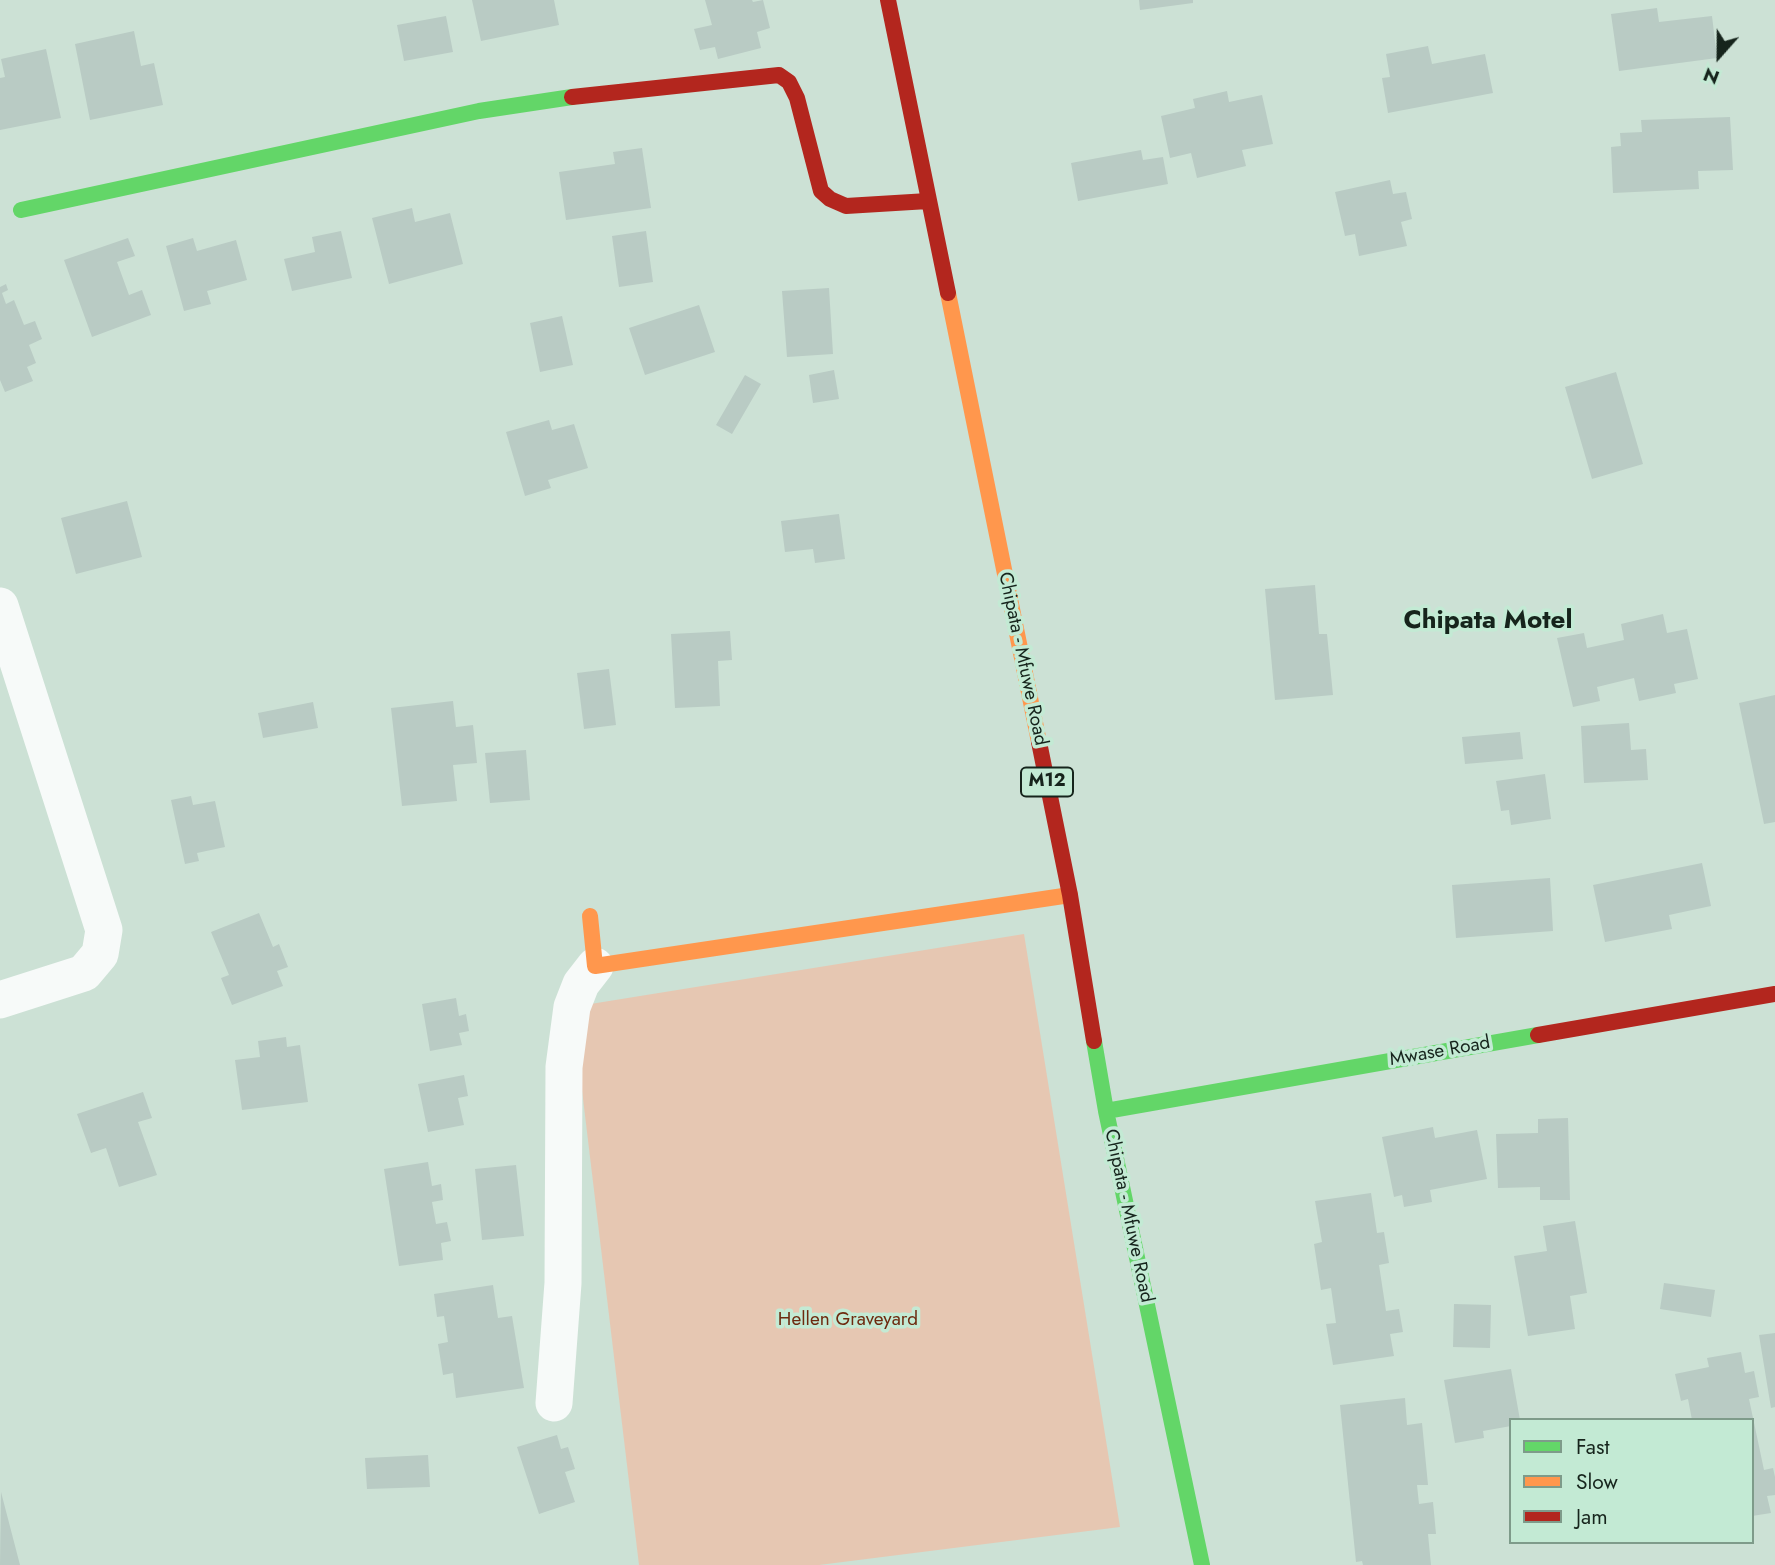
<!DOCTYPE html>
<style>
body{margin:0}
#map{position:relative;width:1775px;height:1565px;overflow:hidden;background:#cce1d5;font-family:Jost,sans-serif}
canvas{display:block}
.legend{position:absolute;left:1509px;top:1418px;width:245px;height:126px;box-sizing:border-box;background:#c3ead4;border:2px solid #7e9b8a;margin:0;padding:9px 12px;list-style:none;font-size:21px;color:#16241c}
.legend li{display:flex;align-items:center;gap:14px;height:35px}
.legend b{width:35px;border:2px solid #7e9b8a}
.north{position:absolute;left:1684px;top:21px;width:70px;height:70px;-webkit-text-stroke:5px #c3ead4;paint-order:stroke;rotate:201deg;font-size:19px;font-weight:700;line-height:28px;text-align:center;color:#16241c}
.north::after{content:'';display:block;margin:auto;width:24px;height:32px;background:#16241c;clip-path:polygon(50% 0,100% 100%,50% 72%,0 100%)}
</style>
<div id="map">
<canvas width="1775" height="1565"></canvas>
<ul class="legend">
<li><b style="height:9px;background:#63d668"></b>Fast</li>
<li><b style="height:9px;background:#ff974d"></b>Slow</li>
<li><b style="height:9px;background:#b3261e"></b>Jam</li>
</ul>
<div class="north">N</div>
</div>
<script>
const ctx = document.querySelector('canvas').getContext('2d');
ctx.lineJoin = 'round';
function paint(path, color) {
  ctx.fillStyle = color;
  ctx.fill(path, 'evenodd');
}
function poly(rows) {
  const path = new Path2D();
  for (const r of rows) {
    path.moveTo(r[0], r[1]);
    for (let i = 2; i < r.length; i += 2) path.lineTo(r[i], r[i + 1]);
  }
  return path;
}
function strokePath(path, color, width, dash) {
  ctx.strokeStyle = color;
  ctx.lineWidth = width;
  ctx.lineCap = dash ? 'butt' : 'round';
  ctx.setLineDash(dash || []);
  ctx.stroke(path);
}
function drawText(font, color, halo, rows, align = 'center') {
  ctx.font = font + ' Jost,sans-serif';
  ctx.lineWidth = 7;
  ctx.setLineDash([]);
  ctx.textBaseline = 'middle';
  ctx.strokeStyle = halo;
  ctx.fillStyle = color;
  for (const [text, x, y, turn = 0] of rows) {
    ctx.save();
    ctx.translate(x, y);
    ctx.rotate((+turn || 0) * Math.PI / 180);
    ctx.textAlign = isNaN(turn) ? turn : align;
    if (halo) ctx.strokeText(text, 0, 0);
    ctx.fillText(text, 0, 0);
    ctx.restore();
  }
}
paint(poly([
 [1024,934,1120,1527,819,1565,639,1565,572,1007]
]), '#e6c7b2');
paint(poly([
 [472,0,554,0,559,25,481,41],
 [705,0,752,0,753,2,763,0,770,28,757,32,761,48,718,59,715,47,700,50,694,29,712,25],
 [1139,0,1193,0,1193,3,1140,10],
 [1657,8,1659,22,1712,16,1717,58,1619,71,1611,14],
 [446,16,453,52,404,61,397,25],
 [134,31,141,66,154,63,163,105,90,120,75,44],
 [1428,46,1432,64,1485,54,1493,93,1388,113,1382,78,1390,77,1386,54],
 [46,49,61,118,0,130,0,78,5,77,1,59],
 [1227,91,1229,102,1262,95,1273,144,1242,150,1246,166,1197,178,1191,153,1170,158,1161,116,1195,108,1193,99],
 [1730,117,1733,170,1698,171,1699,189,1613,193,1611,147,1621,146,1620,133,1642,132,1641,120],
 [642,148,651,208,566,220,559,172,615,164,613,152],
 [1141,150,1143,160,1163,157,1168,184,1078,201,1071,163],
 [1390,180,1393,194,1406,192,1412,219,1401,222,1407,246,1359,256,1355,234,1345,236,1335,192],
 [412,208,415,222,450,213,463,264,389,284,372,218],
 [341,231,352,278,292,291,284,259,315,252,312,237],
 [646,231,653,282,619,287,612,236],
 [128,238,135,256,117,262,129,295,142,290,151,315,92,337,64,260],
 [193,238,197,251,236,240,247,280,207,291,211,304,184,311,166,246],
 [6,284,8,290,2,293,6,304,14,300,24,325,35,321,42,339,29,345,36,363,27,367,33,381,5,392,0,380,0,287],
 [829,288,833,354,787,357,782,291],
 [699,305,715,352,645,375,629,328],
 [562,316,573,365,540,372,530,323],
 [834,370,839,399,813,403,809,375],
 [1616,372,1643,464,1592,479,1565,387],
 [745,375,761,384,732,434,716,425],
 [549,420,552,430,574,424,588,468,548,480,551,488,525,496,506,432],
 [127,501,142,557,76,574,61,518],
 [839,514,845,559,815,563,813,549,785,552,781,521],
 [1315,585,1319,634,1327,634,1333,695,1275,700,1265,589],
 [1663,614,1667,633,1687,629,1698,679,1674,684,1676,693,1639,701,1634,678,1597,687,1600,701,1573,707,1557,638,1584,633,1587,648,1624,640,1621,624],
 [730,631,732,660,718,661,720,706,675,708,671,634],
 [609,669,616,725,584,729,577,673],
 [1775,695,1775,822,1764,824,1739,703],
 [453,701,456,727,473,725,477,763,453,765,457,801,402,806,391,708],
 [313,702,318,728,263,738,258,713],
 [1629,723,1631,750,1646,749,1648,780,1584,783,1581,726],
 [1520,732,1523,759,1465,764,1462,737],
 [526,750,530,800,490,803,485,753],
 [1545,774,1551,819,1511,825,1509,810,1501,811,1496,781],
 [191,796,193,805,215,801,225,847,197,853,199,861,185,864,171,800],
 [1702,863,1711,906,1669,915,1672,929,1605,942,1593,885],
 [1550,878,1553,931,1456,938,1452,885],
 [259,913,273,947,279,944,288,967,277,971,283,986,232,1005,221,978,229,975,211,932],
 [456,998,459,1016,466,1014,469,1031,459,1033,462,1045,430,1051,422,1004],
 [286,1037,287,1047,300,1045,308,1102,242,1110,235,1060,260,1057,258,1041],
 [464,1075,468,1096,458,1098,464,1125,428,1132,418,1084],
 [143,1092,152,1118,138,1122,157,1175,119,1187,106,1148,91,1153,77,1114],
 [1568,1118,1570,1200,1540,1200,1540,1187,1498,1188,1496,1134,1538,1133,1538,1119],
 [1433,1127,1435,1138,1477,1130,1487,1179,1430,1190,1432,1202,1404,1207,1402,1195,1394,1197,1382,1137],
 [428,1162,432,1186,441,1184,443,1200,432,1202,436,1224,447,1222,451,1241,441,1243,443,1260,399,1266,384,1169],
 [516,1165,524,1236,482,1240,475,1169],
 [1371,1193,1377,1233,1384,1232,1389,1263,1379,1265,1386,1311,1399,1309,1403,1332,1390,1334,1394,1356,1333,1365,1326,1324,1336,1323,1331,1288,1321,1290,1314,1244,1322,1242,1315,1201],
 [1575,1221,1587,1293,1570,1296,1575,1329,1528,1336,1514,1256,1547,1251,1543,1226],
 [1664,1283,1715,1290,1711,1317,1660,1309],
 [493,1285,498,1318,512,1316,524,1388,456,1398,453,1373,443,1375,438,1344,448,1342,444,1316,437,1317,434,1294],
 [1454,1304,1491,1305,1490,1348,1453,1347],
 [1775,1333,1775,1407,1771,1408,1759,1335],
 [1741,1352,1745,1373,1754,1371,1759,1397,1749,1399,1764,1470,1773,1468,1775,1477,1775,1495,1767,1496,1771,1513,1752,1516,1752,1420,1692,1420,1688,1399,1681,1401,1675,1374,1709,1367,1707,1358],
 [1511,1369,1520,1420,1511,1420,1511,1426,1483,1431,1484,1438,1455,1443,1444,1380],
 [1405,1398,1407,1425,1422,1423,1428,1485,1417,1485,1419,1504,1433,1502,1436,1534,1428,1534,1431,1565,1363,1565,1362,1561,1356,1562,1340,1405],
 [557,1435,561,1449,568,1447,575,1469,565,1472,575,1502,539,1514,517,1447],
 [428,1455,430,1487,367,1489,365,1458],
 [1,1492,20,1565,0,1565]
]), '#b9cbc4');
strokePath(poly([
 [0,606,104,930,100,954,84,973,0,1000],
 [554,1403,563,1283,564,1067,572,1007,581,984,595,966]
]), '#f7faf9', 37);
strokePath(poly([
 [21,210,479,111,572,97],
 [1094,1041,1106,1111,1202,1565],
 [1106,1111,1538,1035]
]), '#63d668', 16);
strokePath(poly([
 [948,293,1039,742],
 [590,916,595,966,1070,895]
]), '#ff974d', 16);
strokePath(poly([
 [888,0,948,293],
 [572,97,779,75,789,82,797,98,821,191,830,199,846,206,928,201],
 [1039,742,1070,895,1094,1041],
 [1538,1035,1775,994]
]), '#b3261e', 16);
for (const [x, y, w] of [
 [1047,782,52]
]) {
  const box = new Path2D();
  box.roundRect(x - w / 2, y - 14.5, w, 29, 5);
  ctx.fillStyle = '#c3ead4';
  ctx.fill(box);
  strokePath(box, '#16241c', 2);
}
drawText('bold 18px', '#16241c', null, [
 ["M12",1047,782]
]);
drawText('19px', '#16241c', '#c3ead4', [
 ["Chipata - Mfuwe Road",1022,659,78],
 ["Mwase Road",1440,1052,-10],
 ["Chipata - Mfuwe Road",1128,1216,78]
]);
drawText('19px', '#6d2a0f', '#c3ead4', [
 ["Hellen Graveyard",848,1320]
]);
drawText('bold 26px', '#16241c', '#c3ead4', [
 ["Chipata Motel",1488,622]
]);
</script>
